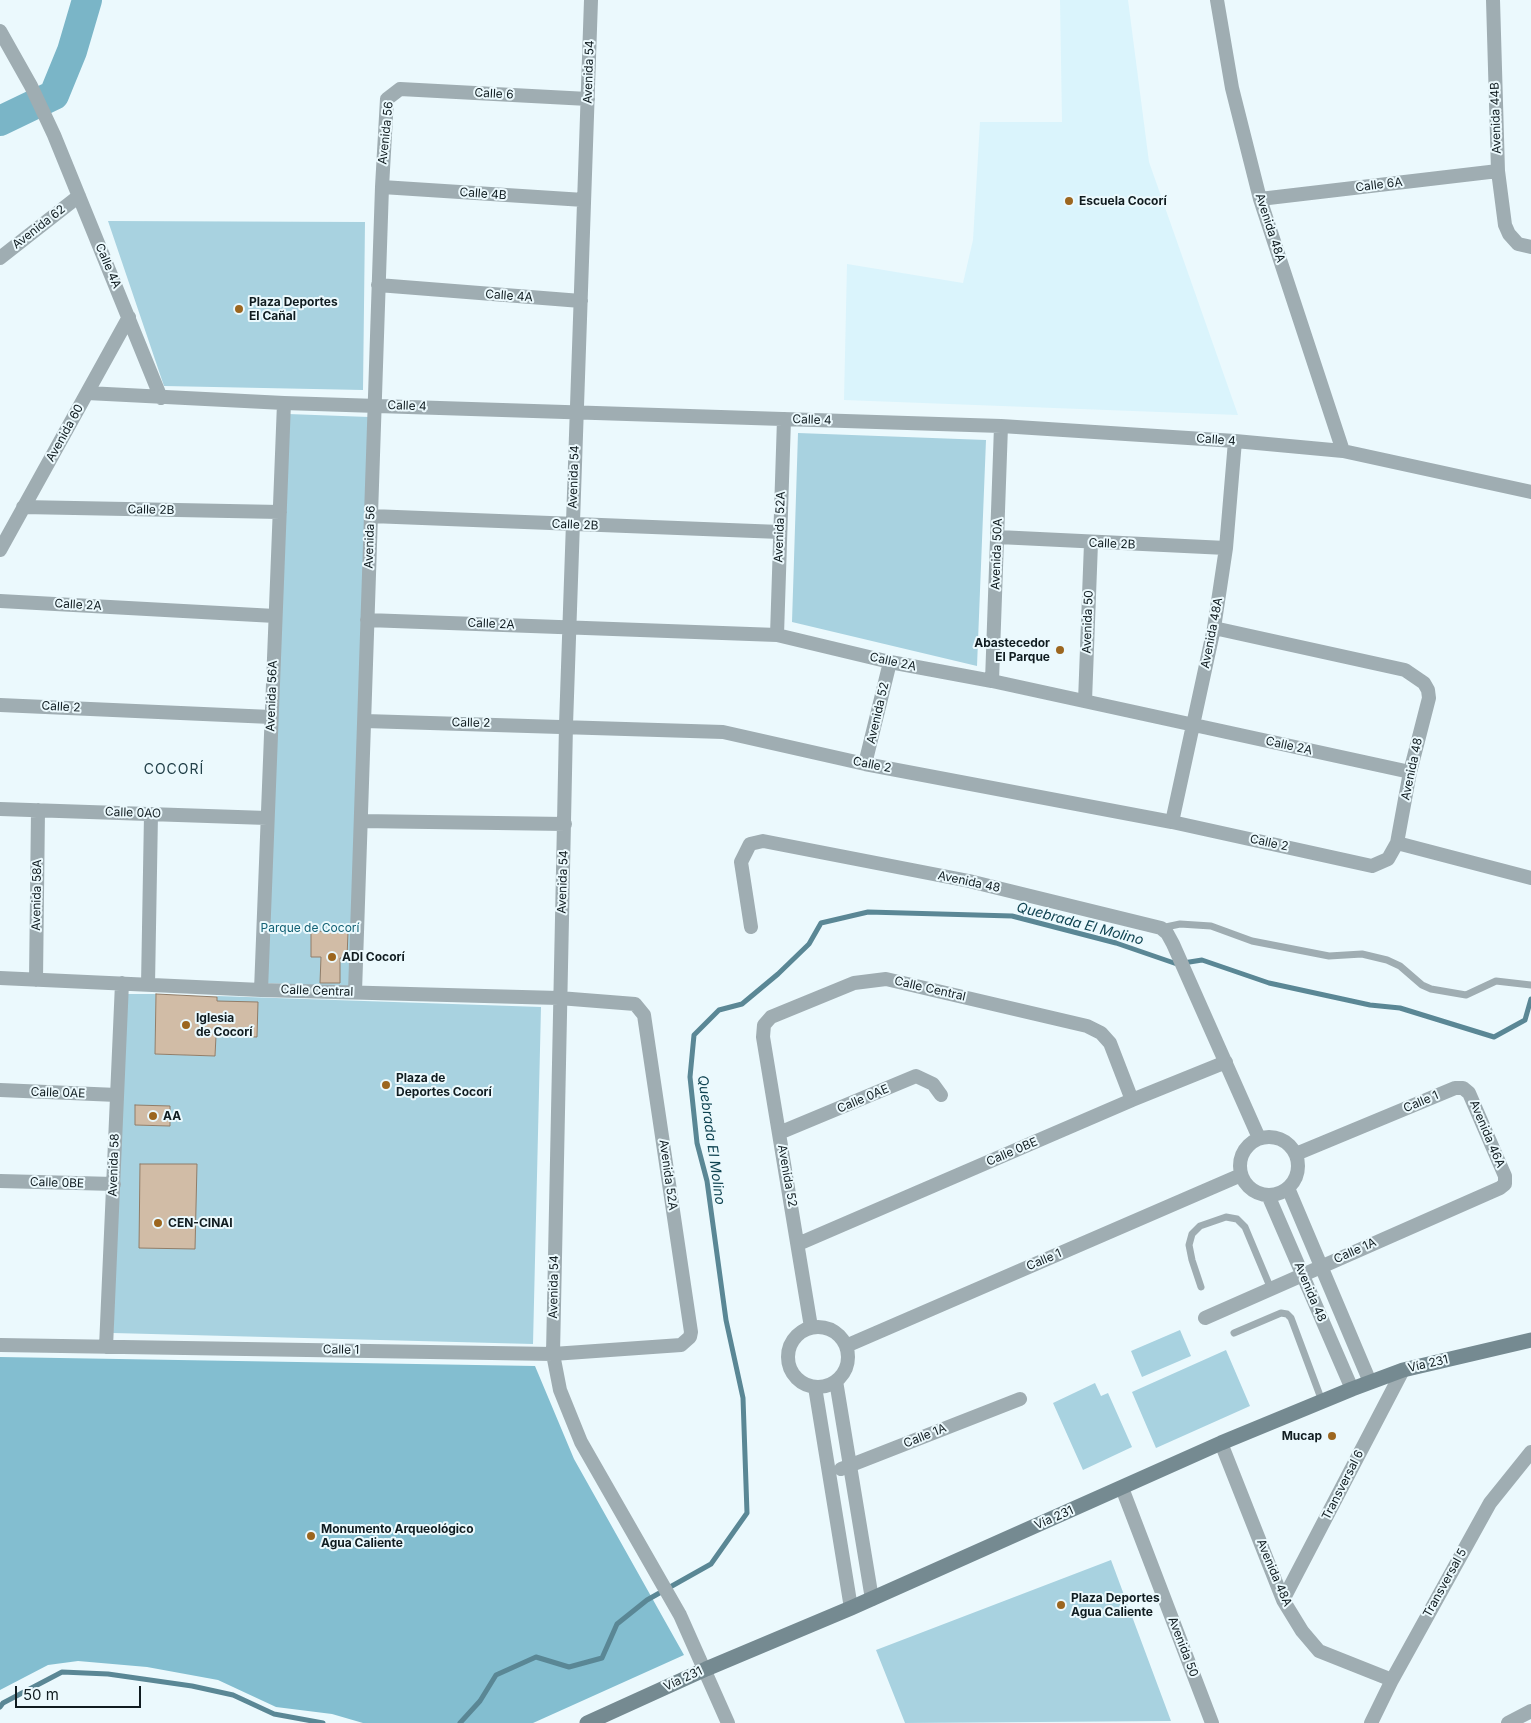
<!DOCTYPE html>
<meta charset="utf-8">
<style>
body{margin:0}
#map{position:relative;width:1531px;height:1723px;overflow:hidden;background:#ebf9fd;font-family:Inter,sans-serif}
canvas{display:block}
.scale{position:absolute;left:15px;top:1686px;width:126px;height:22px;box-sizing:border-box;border:2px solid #101c20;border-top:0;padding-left:6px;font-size:15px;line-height:18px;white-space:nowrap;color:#101c20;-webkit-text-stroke:4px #ebf9fd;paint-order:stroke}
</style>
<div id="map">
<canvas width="1531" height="1723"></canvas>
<div class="scale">50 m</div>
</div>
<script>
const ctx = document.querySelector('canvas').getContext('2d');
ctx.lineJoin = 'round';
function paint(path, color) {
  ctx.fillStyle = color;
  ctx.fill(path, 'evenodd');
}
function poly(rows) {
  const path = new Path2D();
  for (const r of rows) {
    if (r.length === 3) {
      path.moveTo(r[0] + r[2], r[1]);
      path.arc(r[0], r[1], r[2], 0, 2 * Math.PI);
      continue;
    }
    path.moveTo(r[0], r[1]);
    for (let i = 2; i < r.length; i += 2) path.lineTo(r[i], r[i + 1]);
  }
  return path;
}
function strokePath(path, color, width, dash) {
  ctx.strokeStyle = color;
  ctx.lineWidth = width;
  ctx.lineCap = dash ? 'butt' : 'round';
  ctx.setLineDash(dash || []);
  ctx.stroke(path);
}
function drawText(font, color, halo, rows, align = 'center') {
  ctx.font = font + ' Inter,sans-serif';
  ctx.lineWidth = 4;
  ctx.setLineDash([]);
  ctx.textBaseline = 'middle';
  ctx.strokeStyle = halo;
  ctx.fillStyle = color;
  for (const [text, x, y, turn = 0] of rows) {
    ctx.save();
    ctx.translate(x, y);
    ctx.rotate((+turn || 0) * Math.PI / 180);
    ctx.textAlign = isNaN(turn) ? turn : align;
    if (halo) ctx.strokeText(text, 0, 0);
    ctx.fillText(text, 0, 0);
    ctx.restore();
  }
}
paint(poly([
 [1060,0,1128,0,1149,162,1238,415,844,400,847,264,963,283,973,240,980,122,1062,122]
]), '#daf4fc');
paint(poly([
 [108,221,365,222,363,390,164,386],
 [288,414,369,417,349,987,267,983],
 [798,433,986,440,977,666,792,622],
 [126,994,156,994,155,1054,215,1056,217,996,541,1007,533,1344,113,1333],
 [135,1105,170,1126,135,1125],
 [1180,1330,1191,1356,1142,1377,1131,1351],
 [1226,1350,1250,1406,1156,1448,1132,1392],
 [1095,1383,1101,1396,1108,1393,1132,1447,1083,1470,1053,1403],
 [1111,1560,1171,1721,905,1723,876,1650]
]), '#a8d2e0');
paint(poly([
 [0,1357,535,1366,574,1459,684,1655,533,1723,363,1723,332,1714,276,1707,218,1680,147,1667,78,1661,48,1665,0,1690]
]), '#83bed0');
strokePath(poly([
 [0,1707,3,1703,62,1672,108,1674,192,1686,233,1695,274,1714,323,1723],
 [460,1723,480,1701,496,1675,536,1657,569,1667,602,1658,617,1624,647,1600,711,1564,747,1513,743,1398,726,1320,707,1181,697,1143,690,1077,694,1035,719,1010,742,1004,778,974,809,944,821,923,868,912,1012,916,1116,943,1177,964,1202,960,1269,983,1370,1005,1400,1008,1494,1037,1525,1020,1531,999]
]), '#5a8795', 5);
strokePath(poly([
 [0,121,54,95,72,51,87,0]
]), '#7ab5c7', 30);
const building = poly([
 [311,931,348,932,347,958,340,958,340,983,320,983,321,957,311,957,311,931],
 [156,994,217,997,217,1001,258,1002,257,1037,216,1036,215,1056,155,1054,156,994],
 [135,1105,170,1106,170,1126,135,1125,135,1105],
 [140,1164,197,1164,195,1249,139,1248,140,1164]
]);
paint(building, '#d1bca6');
strokePath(building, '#917d68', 1);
strokePath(poly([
 [1161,928,1180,924,1211,926,1252,941,1329,956,1362,954,1387,960,1400,966,1422,985,1431,989,1466,995,1496,981,1531,985],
 [1201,1287,1192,1260,1189,1245,1192,1234,1200,1226,1226,1217,1237,1219,1245,1227,1271,1289],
 [1234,1333,1281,1313,1287,1314,1291,1318,1322,1401]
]), '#9fadb2', 7);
strokePath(poly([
 [591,0,566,725,553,1354,560,1390,581,1442,680,1615,728,1723],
 [1217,0,1232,88,1260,199,1343,451],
 [1493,0,1498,171,1505,225,1509,234,1518,244,1531,247],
 [0,31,31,86,54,135,161,398],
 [382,187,584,200],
 [1260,199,1498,171],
 [0,258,79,196],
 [378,285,581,301],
 [87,393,284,403,1001,426,1235,441,1343,451,1531,492],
 [23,507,280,512],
 [371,516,780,532],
 [998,537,1226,548],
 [0,550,129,317],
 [0,601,275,616],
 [367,620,777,635,890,662,992,681,1410,772],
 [777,635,784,419],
 [992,681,1001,426],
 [1085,701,1091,543],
 [0,705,271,717],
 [365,721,723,732,865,764,1172,822,1372,866,1388,859,1397,843,1410,772,1429,698,1428,690,1424,683,1405,670,1214,628],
 [865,764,890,662],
 [0,809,267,818],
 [361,821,565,824],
 [1172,822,1214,628,1226,548,1235,441],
 [1397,843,1531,878],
 [751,927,741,862,750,844,763,841,969,881,1161,928,1167,933,1173,944,1259,1138],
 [0,978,261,990,559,998,635,1004,644,1015,691,1332,690,1337,681,1345,553,1354,0,1345],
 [36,980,38,810],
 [148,985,151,814],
 [261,990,284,403],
 [355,992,382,187,387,99,400,89,588,99],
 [0,1090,117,1095],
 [779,1133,916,1076,933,1084,941,1095],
 [1269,1166,29],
 [0,1181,114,1184],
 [1288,1188,1370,1382],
 [1268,1195,1352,1389],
 [798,1244,1132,1100,1226,1062],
 [1205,1318,1500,1188,1505,1184,1505,1176,1469,1093,1463,1088,1455,1088,1296,1154],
 [811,1327,763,1037,764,1025,771,1017,854,983,886,979,1087,1026,1101,1033,1110,1043,1132,1100],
 [818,1357,30],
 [846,1346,1241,1175],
 [106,1347,122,983],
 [836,1381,872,1599],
 [815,1387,851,1608],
 [1221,1443,1283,1600,1302,1631,1319,1651,1392,1680],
 [841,1469,1020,1399],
 [1122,1488,1212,1723],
 [1283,1600,1403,1370],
 [1371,1723,1392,1680,1490,1503,1531,1452],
 [1508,1723,1531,1711]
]), '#9fadb2', 14);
strokePath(poly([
 [587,1723,706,1669,851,1608,1221,1443,1352,1389,1403,1370,1531,1340]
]), '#758a91', 15);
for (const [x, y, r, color] of [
 [1069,201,5,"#9c661f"],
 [239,309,5,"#9c661f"],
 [1060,650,5,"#9c661f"],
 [332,957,5,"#9c661f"],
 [186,1025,5,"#9c661f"],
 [386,1085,5,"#9c661f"],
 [153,1116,5,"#9c661f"],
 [158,1223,5,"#9c661f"],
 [1332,1436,5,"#9c661f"],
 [311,1536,5,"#9c661f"],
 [1061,1605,5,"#9c661f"]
]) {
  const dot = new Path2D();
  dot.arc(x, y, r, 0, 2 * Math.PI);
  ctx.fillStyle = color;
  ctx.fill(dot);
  strokePath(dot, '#ebf9fd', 2);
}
drawText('12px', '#101c20', '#ebf9fd', [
 ["Avenida 54",589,72,-88],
 ["Calle 6",494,94,3],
 ["Avenida 44B",1496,118,-92],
 ["Avenida 56",386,133,-84],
 ["Calle 6A",1379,185,-7],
 ["Calle 4B",483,194,4],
 ["Avenida 62",39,227,-38],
 ["Avenida 48A",1270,228,72],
 ["Calle 4A",108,266,67],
 ["Calle 4A",509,296,4],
 ["Calle 4",407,406,2],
 ["Calle 4",812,420,2],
 ["Avenida 60",65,433,-61],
 ["Calle 4",1216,440,4],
 ["Avenida 54",574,477,-88],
 ["Calle 2B",151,510,1],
 ["Calle 2B",575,525,2],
 ["Avenida 52A",780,527,-88],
 ["Avenida 56",370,537,-88],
 ["Calle 2B",1112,544,2],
 ["Avenida 50A",997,554,-88],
 ["Calle 2A",78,605,3],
 ["Avenida 50",1088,622,-88],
 ["Calle 2A",491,624,2],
 ["Avenida 48A",1212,633,-79],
 ["Calle 2A",893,662,12],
 ["Avenida 56A",272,696,-88],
 ["Calle 2",61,707,3],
 ["Avenida 52",878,713,-77],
 ["Calle 2",471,723,1],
 ["Calle 2A",1289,746,12],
 ["Calle 2",872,765,11],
 ["Avenida 48",1412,769,-78],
 ["Calle 0AO",133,813,2],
 ["Calle 2",1269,843,12],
 ["Avenida 54",563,882,-88],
 ["Avenida 48",969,882,12],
 ["Avenida 58A",37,895,-89],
 ["Calle Central",930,989,13],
 ["Calle Central",317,991,2],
 ["Calle 0AE",58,1093,2],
 ["Calle 0AE",863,1099,-23],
 ["Calle 1",1421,1102,-23],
 ["Avenida 46A",1487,1134,67],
 ["Calle 0BE",1012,1152,-23],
 ["Avenida 58",114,1165,-88],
 ["Avenida 52A",668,1175,82],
 ["Avenida 52",787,1176,80],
 ["Calle 0BE",57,1183,2],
 ["Calle 1A",1355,1251,-24],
 ["Calle 1",1044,1260,-23],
 ["Avenida 54",554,1287,-89],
 ["Avenida 48",1310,1292,67],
 ["Calle 1",341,1350,1],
 ["Vía 231",1428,1364,-13],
 ["Calle 1A",925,1436,-22],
 ["Transversal 6",1343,1485,-63],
 ["Vía 231",1054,1518,-24],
 ["Avenida 48A",1274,1573,67],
 ["Transversal 5",1445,1583,-61],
 ["Avenida 50",1183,1647,69],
 ["Vía 231",683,1679,-25]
]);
drawText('bold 12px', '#101c20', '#ebf9fd', [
 ["Escuela Cocorí",1079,201],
 ["Plaza Deportes",249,302],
 ["El Cañal",249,316],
 ["Abastecedor",1050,643,"right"],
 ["El Parque",1050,657,"right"],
 ["ADI Cocorí",342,957],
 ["Iglesia",196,1018],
 ["de Cocorí",196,1032],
 ["Plaza de",396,1078],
 ["Deportes Cocorí",396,1092],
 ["AA",163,1116],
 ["CEN-CINAI",168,1223],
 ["Mucap",1322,1436,"right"],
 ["Monumento Arqueológico",321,1529],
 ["Agua Caliente",321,1543],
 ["Plaza Deportes",1071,1598],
 ["Agua Caliente",1071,1612]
], 'left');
drawText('12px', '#126174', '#ebf9fd', [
 ["Parque de Cocorí",310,928]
]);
ctx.letterSpacing = '1px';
drawText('14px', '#23414a', '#ebf9fd', [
 ["COCORÍ",174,770]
]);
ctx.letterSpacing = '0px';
drawText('italic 14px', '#0f4351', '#ebf9fd', [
 ["Quebrada El Molino",1080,924,15],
 ["Quebrada El Molino",711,1140,82]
]);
</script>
